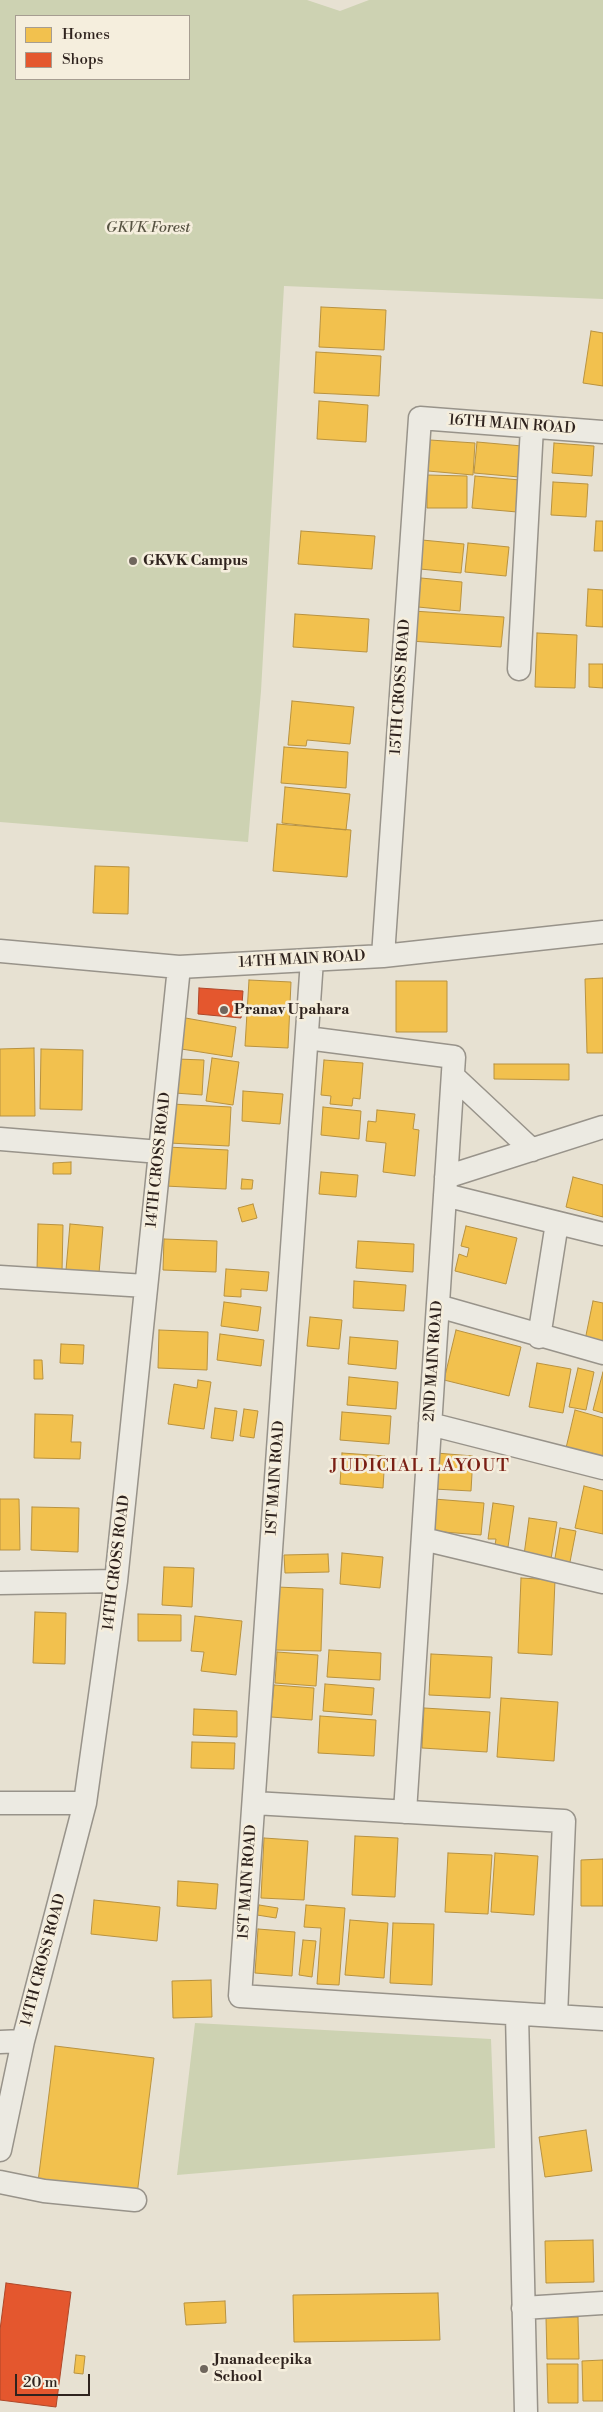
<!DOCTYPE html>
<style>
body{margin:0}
#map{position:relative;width:603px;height:2412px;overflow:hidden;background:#e7e1d2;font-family:"Libre Bodoni",serif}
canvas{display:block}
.legend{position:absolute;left:15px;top:15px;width:175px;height:65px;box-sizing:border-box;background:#f5eedd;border:1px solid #a69d91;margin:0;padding:6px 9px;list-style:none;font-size:15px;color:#2f231e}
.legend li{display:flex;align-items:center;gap:10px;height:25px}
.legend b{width:25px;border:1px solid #a69d91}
.scale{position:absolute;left:15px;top:2374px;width:75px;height:22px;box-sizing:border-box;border:2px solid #2f231e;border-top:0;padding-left:6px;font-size:15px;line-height:18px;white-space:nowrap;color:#2f231e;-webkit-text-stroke:4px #f5eedd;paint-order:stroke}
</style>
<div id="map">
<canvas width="603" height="2412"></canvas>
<ul class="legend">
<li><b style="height:14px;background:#f2c14e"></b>Homes</li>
<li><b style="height:14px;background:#e4572e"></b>Shops</li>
</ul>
<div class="scale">20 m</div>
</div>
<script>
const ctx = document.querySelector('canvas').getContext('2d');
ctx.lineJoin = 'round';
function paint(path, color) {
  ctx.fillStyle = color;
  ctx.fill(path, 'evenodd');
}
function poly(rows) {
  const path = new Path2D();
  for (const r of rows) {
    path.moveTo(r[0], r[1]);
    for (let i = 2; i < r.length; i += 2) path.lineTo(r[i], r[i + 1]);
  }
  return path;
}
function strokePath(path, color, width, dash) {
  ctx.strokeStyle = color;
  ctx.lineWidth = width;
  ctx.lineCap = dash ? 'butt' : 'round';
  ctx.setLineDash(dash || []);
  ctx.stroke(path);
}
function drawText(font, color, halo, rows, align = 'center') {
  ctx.font = font + ' "Libre Bodoni",serif';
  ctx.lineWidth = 5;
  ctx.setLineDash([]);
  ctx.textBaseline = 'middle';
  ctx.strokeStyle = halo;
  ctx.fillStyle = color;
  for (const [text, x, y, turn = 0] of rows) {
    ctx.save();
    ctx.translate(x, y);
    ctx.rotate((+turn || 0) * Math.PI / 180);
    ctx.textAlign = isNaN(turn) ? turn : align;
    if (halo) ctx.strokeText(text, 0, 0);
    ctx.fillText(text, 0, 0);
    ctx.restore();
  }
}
paint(poly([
 [0,0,307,0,340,11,369,0,603,0,603,299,284,286,261,691,248,842,0,822],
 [189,16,189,79,16,79,16,16],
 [195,2023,491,2039,495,2148,177,2175]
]), '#cdd2b2');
const homes = poly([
 [321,307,386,310,384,350,319,347,321,307],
 [591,331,603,333,603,386,583,383,591,331],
 [316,352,381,356,379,396,314,393,316,352],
 [319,401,368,405,366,442,317,439,319,401],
 [430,440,475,443,473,475,428,471,430,440],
 [477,442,522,446,519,477,474,473,477,442],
 [554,443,594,446,592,476,552,473,554,443],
 [427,475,467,476,467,508,427,508,427,475],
 [475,476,520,480,517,512,472,508,475,476],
 [553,482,588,484,586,517,551,515,553,482],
 [596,521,603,521,603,551,594,551,596,521],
 [301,531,375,536,372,569,298,564,301,531],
 [422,540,464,544,461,573,420,569,422,540],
 [468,543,509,547,506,576,465,572,468,543],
 [421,578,462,582,460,611,418,607,421,578],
 [588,589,603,590,603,627,586,626,588,589],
 [413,611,504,617,501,647,410,641,413,611],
 [295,614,369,619,367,652,293,647,295,614],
 [537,633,577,635,575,688,535,687,537,633],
 [589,664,603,664,603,688,589,687,589,664],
 [292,701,354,707,350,744,307,740,306,746,288,745,292,701],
 [284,747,348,752,346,788,281,783,284,747],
 [285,787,350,794,346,830,282,823,285,787],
 [277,824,351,830,347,877,273,871,277,824],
 [95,866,129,867,128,914,93,913,95,866],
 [603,978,603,1053,587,1053,585,979,603,978],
 [249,980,291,982,288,1048,245,1046,249,980],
 [396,981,447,981,447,1032,396,1032,396,981],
 [180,1017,236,1027,232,1057,175,1048,180,1017],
 [34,1048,35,1116,0,1116,0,1049,34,1048],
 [41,1049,83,1050,82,1110,40,1109,41,1049],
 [212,1058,239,1062,233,1105,206,1101,212,1058],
 [177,1059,204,1060,202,1095,175,1093,177,1059],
 [324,1060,363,1063,360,1099,353,1098,352,1106,330,1104,331,1096,321,1095,324,1060],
 [494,1064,569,1064,569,1080,494,1079,494,1064],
 [243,1091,283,1094,280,1124,242,1121,243,1091],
 [171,1104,231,1107,229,1146,169,1143,171,1104],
 [323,1107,361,1111,359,1139,321,1135,323,1107],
 [377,1110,415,1114,413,1129,419,1130,415,1176,383,1172,386,1143,366,1141,368,1121,376,1122,377,1110],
 [167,1147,228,1150,226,1189,165,1186,167,1147],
 [71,1162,71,1174,53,1174,53,1163,71,1162],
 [321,1172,358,1175,356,1197,319,1194,321,1172],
 [573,1177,603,1185,603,1217,566,1207,573,1177],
 [242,1179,253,1180,252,1189,241,1189,242,1179],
 [253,1204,257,1218,242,1222,238,1208,253,1204],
 [38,1224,63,1225,62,1272,37,1271,38,1224],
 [70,1224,103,1227,99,1273,66,1270,70,1224],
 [466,1226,517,1238,506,1284,455,1271,459,1254,467,1257,469,1248,461,1246,466,1226],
 [164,1239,217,1241,216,1272,163,1270,164,1239],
 [358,1241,414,1244,413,1272,356,1268,358,1241],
 [226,1269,269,1272,267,1291,241,1289,241,1297,224,1296,226,1269],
 [354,1281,406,1285,404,1311,353,1308,354,1281],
 [593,1301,603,1303,603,1350,584,1345,593,1301],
 [224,1302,261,1307,258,1331,221,1326,224,1302],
 [310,1317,342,1320,339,1349,307,1346,310,1317],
 [159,1330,208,1332,207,1370,158,1368,159,1330],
 [456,1330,521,1347,509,1396,444,1380,456,1330],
 [220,1334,264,1340,261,1366,217,1360,220,1334],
 [350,1337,398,1341,396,1369,348,1364,350,1337],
 [61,1344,84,1345,83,1364,60,1363,61,1344],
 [34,1360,42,1360,43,1379,34,1379,34,1360],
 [537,1363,571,1369,563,1413,529,1407,537,1363],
 [578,1368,594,1372,586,1410,569,1407,578,1368],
 [603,1372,603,1413,593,1410,603,1372],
 [349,1377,398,1382,396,1409,347,1405,349,1377],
 [198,1380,211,1382,204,1429,168,1424,174,1384,197,1388,198,1380],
 [215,1408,237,1411,233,1441,211,1438,215,1408],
 [244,1409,258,1411,254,1438,240,1436,244,1409],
 [575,1410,603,1418,603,1457,566,1448,575,1410],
 [342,1412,391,1416,389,1444,340,1440,342,1412],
 [35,1414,73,1415,71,1442,81,1442,80,1459,34,1458,35,1414],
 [342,1453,385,1456,383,1488,340,1484,342,1453],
 [436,1453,473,1456,471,1491,434,1489,436,1453],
 [584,1486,603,1491,603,1534,575,1528,584,1486],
 [0,1499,19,1499,20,1550,0,1550,0,1499],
 [434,1499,484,1503,481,1535,431,1531,434,1499],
 [493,1503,514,1506,508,1547,495,1545,496,1539,488,1539,493,1503],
 [32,1507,79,1508,78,1552,31,1550,32,1507],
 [529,1518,557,1522,551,1559,524,1555,529,1518],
 [560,1528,576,1531,569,1567,554,1564,560,1528],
 [342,1553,383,1557,380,1588,340,1584,342,1553],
 [328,1554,329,1572,285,1573,284,1555,328,1554],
 [164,1567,194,1568,192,1607,162,1605,164,1567],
 [521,1578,555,1580,552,1655,518,1653,521,1578],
 [277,1587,323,1589,321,1651,275,1650,277,1587],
 [35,1612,66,1613,65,1664,33,1663,35,1612],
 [138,1614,181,1615,181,1641,138,1641,138,1614],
 [195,1616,242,1621,236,1675,201,1671,204,1652,191,1651,195,1616],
 [329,1650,381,1653,380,1680,327,1677,329,1650],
 [277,1652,318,1655,316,1686,275,1683,277,1652],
 [431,1654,492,1657,490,1698,429,1695,431,1654],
 [325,1684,374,1688,372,1715,323,1711,325,1684],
 [274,1685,314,1688,312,1720,271,1717,274,1685],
 [501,1698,558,1702,554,1761,497,1757,501,1698],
 [424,1708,490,1712,487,1752,422,1748,424,1708],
 [194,1709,237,1711,237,1737,193,1735,194,1709],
 [320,1716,376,1720,374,1756,318,1753,320,1716],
 [192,1742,235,1743,234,1769,191,1768,192,1742],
 [355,1836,398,1838,395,1897,352,1895,355,1836],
 [264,1838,308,1841,304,1900,261,1898,264,1838],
 [448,1853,492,1855,488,1914,445,1912,448,1853],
 [495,1853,538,1856,534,1915,491,1912,495,1853],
 [603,1859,603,1906,581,1906,581,1860,603,1859],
 [178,1881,218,1884,216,1909,177,1906,178,1881],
 [94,1900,160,1907,157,1941,91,1934,94,1900],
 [259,1905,278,1908,276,1918,257,1915,259,1905],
 [306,1905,345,1908,339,1985,317,1984,321,1928,304,1927,306,1905],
 [350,1920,388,1923,384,1978,345,1975,350,1920],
 [393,1923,434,1924,432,1985,390,1983,393,1923],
 [258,1929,295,1932,292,1976,255,1973,258,1929],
 [303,1940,316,1941,312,1977,299,1975,303,1940],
 [211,1980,212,2017,173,2018,172,1981,211,1980],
 [55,2046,154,2058,137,2195,38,2182,55,2046],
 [586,2130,592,2171,545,2177,539,2137,586,2130],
 [593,2240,594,2282,546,2283,545,2241,593,2240],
 [438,2293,440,2340,294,2342,293,2295,438,2293],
 [225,2301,226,2323,186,2325,184,2303,225,2301],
 [578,2317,579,2359,547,2359,546,2318,578,2317],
 [76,2355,85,2356,83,2374,74,2373,76,2355],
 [603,2360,603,2401,583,2401,582,2361,603,2360],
 [547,2364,578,2364,578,2403,548,2403,547,2364]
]);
paint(homes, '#f2c14e');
strokePath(homes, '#b89240', 1);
const shops = poly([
 [199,988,243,991,241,1018,198,1014,199,988],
 [6,2283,71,2292,56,2407,0,2400,0,2330,6,2283]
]);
paint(shops, '#e4572e');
strokePath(shops, '#ae4729', 1);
const minor = poly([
 [519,669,532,427],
 [0,951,179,967,383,956,603,932],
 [383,956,420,418,603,432],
 [312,960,240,1996,603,2019],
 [307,1038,454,1057,405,1812],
 [453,1076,532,1150],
 [0,1139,160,1152],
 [446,1177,603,1127],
 [445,1195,603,1234],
 [0,1277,146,1286],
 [438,1306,603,1353],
 [539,1337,557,1223],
 [430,1424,603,1468],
 [423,1539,603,1582],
 [0,1583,116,1581],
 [0,1803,85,1803],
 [254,1803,564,1821,556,2016],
 [517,2014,526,2412],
 [0,2042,23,2041],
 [0,2150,23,2041,85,1803,116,1581,179,967],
 [0,2182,44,2191,135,2200],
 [523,2308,603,2303]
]);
strokePath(minor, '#98938a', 25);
strokePath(minor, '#eceae2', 22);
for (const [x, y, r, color] of [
 [133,561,5,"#6f665d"],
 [224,1010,5,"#6f665d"],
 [204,2369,5,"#6f665d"]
]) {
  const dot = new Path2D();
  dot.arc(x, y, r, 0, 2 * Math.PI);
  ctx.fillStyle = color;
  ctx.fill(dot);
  strokePath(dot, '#f5eedd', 2);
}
drawText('italic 15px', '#585443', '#f5eedd', [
 ["GKVK Forest",148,228]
]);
drawText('15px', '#2f231e', '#f5eedd', [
 ["16TH MAIN ROAD",512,425,4],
 ["15TH CROSS ROAD",401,687,-86],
 ["14TH MAIN ROAD",302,960,-3],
 ["14TH CROSS ROAD",159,1160,-84],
 ["2ND MAIN ROAD",434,1361,-86],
 ["1ST MAIN ROAD",276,1478,-86],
 ["14TH CROSS ROAD",117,1563,-83],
 ["1ST MAIN ROAD",248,1882,-86],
 ["14TH CROSS ROAD",44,1960,-75]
]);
drawText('bold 15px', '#2f231e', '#f5eedd', [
 ["GKVK Campus",143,561],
 ["Pranav Upahara",234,1010],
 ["Jnanadeepika",214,2360],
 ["School",214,2377]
], 'left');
ctx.letterSpacing = '1px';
drawText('18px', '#7a1f14', '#f5eedd', [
 ["JUDICIAL LAYOUT",420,1467]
]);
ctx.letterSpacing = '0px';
</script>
